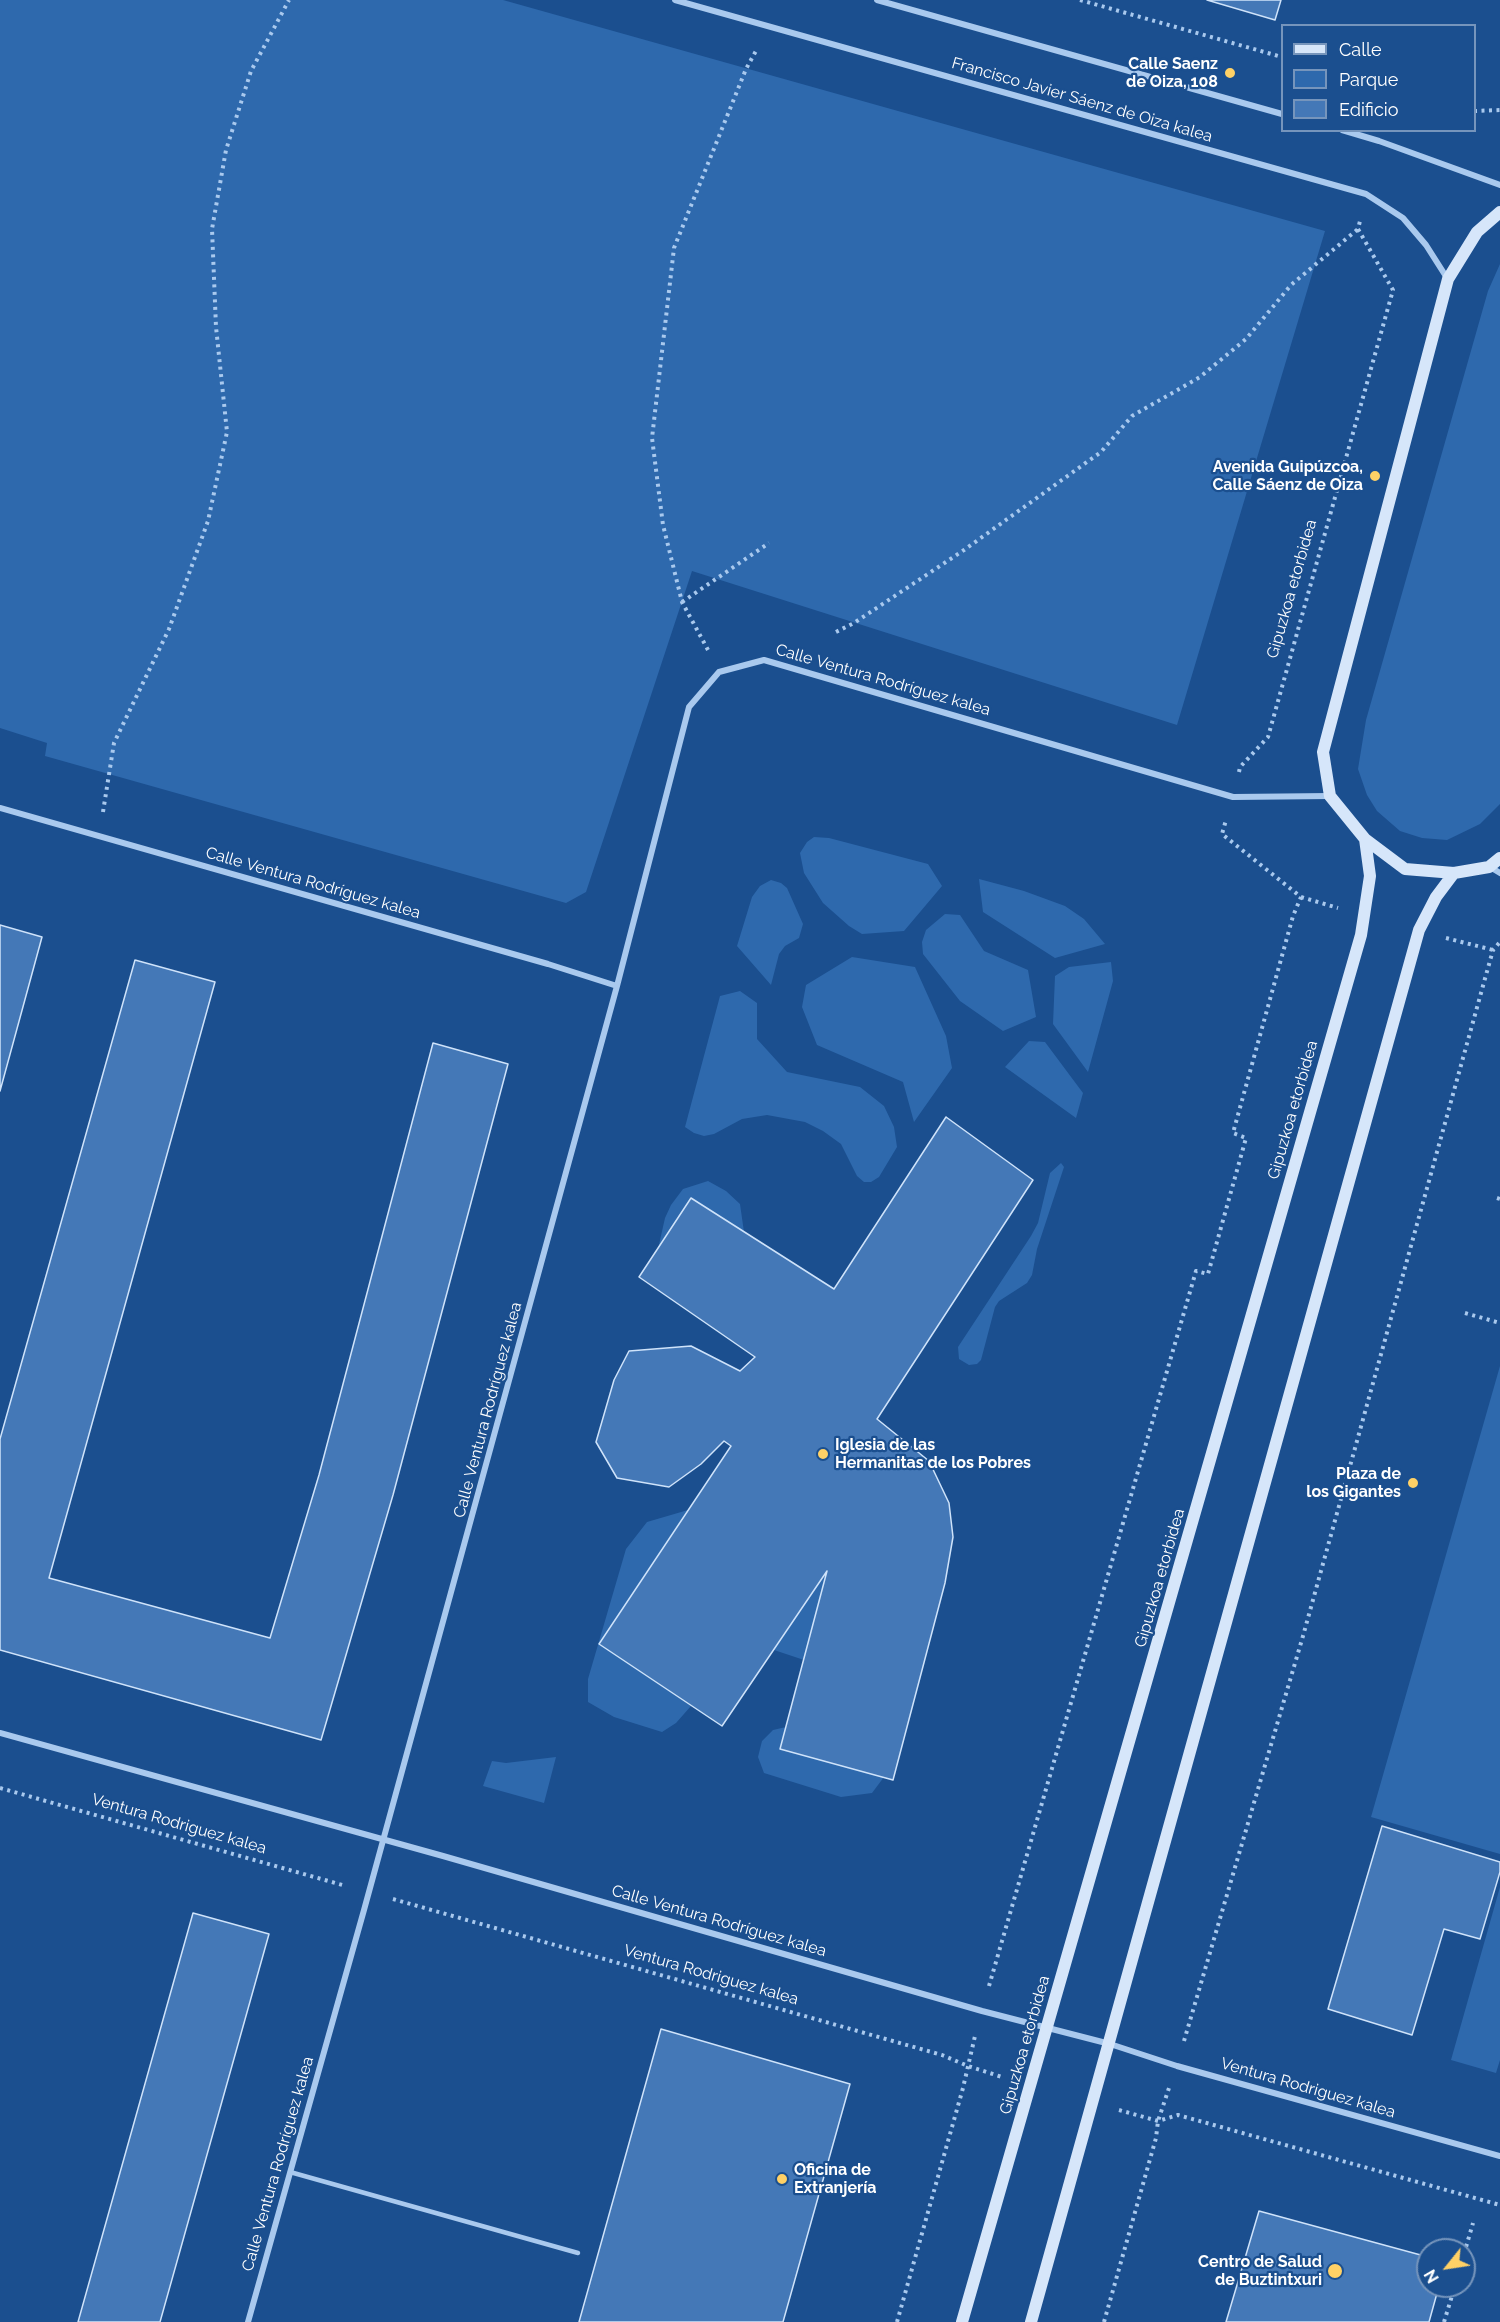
<!DOCTYPE html>
<meta charset="utf-8">
<style>
body{margin:0}
#map{position:relative;width:1500px;height:2322px;overflow:hidden;background:#1b4f8f;font-family:Raleway,sans-serif}
canvas{display:block}
.legend{position:absolute;left:1281px;top:24px;width:195px;height:108px;box-sizing:border-box;background:#1b4f8f;border:2px solid #7695bc;margin:0;padding:8px 10px;list-style:none;font-size:18px;color:#fff}
.legend li{display:flex;align-items:center;gap:12px;height:30px}
.legend b{width:30px;border:2px solid #7695bc}
.north{position:absolute;left:1416px;top:2238px;width:60px;height:60px;box-sizing:border-box;background:#1b4f8f;border:2px solid #7695bc;border-radius:50%;rotate:240deg;font-size:16px;font-weight:700;line-height:24px;text-align:center;color:#fff}
.north::after{content:'';display:block;margin:auto;width:21px;height:27px;background:#ffd166;clip-path:polygon(50% 0,100% 100%,50% 72%,0 100%)}
</style>
<div id="map">
<canvas width="1500" height="2322"></canvas>
<ul class="legend">
<li><b style="height:8px;background:#d6e6fa"></b>Calle</li>
<li><b style="height:16px;background:#2e69ad"></b>Parque</li>
<li><b style="height:16px;background:#4478b7"></b>Edificio</li>
</ul>
<div class="north">N</div>
</div>
<script>
const ctx = document.querySelector('canvas').getContext('2d');
ctx.lineJoin = 'round';
function paint(path, color) {
  ctx.fillStyle = color;
  ctx.fill(path, 'evenodd');
}
function poly(rows) {
  const path = new Path2D();
  for (const r of rows) {
    path.moveTo(r[0], r[1]);
    for (let i = 2; i < r.length; i += 2) path.lineTo(r[i], r[i + 1]);
  }
  return path;
}
function strokePath(path, color, width, dash) {
  ctx.strokeStyle = color;
  ctx.lineWidth = width;
  ctx.lineCap = dash ? 'butt' : 'round';
  ctx.setLineDash(dash || []);
  ctx.stroke(path);
}
function drawText(font, color, halo, rows, align = 'center') {
  ctx.font = font + ' Raleway,sans-serif';
  ctx.lineWidth = 4.5;
  ctx.setLineDash([]);
  ctx.textBaseline = 'middle';
  ctx.strokeStyle = halo;
  ctx.fillStyle = color;
  for (const [text, x, y, turn = 0] of rows) {
    ctx.save();
    ctx.translate(x, y);
    ctx.rotate((+turn || 0) * Math.PI / 180);
    ctx.textAlign = isNaN(turn) ? turn : align;
    if (halo) ctx.strokeText(text, 0, 0);
    ctx.fillText(text, 0, 0);
    ctx.restore();
  }
}
paint(poly([
 [0,0,503,0,1325,231,1177,725,692,571,586,892,566,903,45,756,47,743,0,728],
 [1500,264,1500,804,1480,824,1447,840,1422,838,1400,831,1377,811,1367,795,1358,769,1366,720,1488,291],
 [814,837,829,838,928,864,942,886,904,931,862,934,849,926,823,903,804,873,800,853,807,842],
 [979,879,1024,891,1065,906,1084,919,1105,944,1055,958,983,912],
 [771,880,781,883,787,888,803,924,799,938,785,946,779,954,771,985,737,946,752,897,760,886],
 [945,914,960,915,984,951,1028,970,1036,1017,1003,1031,960,1001,923,954,922,942,926,930],
 [852,957,915,967,946,1036,952,1068,914,1122,903,1082,817,1045,802,1007,806,985],
 [1111,962,1113,981,1088,1072,1053,1024,1055,976,1069,967],
 [740,991,757,1003,757,1039,787,1072,860,1087,884,1106,894,1127,897,1147,879,1177,871,1182,864,1182,857,1176,841,1144,823,1131,805,1122,767,1115,742,1119,714,1134,704,1136,694,1133,685,1127,720,996],
 [1029,1041,1045,1042,1083,1093,1076,1118,1005,1067],
 [1061,1163,1064,1167,1037,1249,1032,1275,1027,1283,999,1301,995,1307,981,1360,977,1364,969,1365,959,1359,958,1347,1031,1236,1038,1223,1050,1173],
 [708,1181,726,1191,740,1204,744,1232,658,1249,665,1218,671,1205,683,1189],
 [1500,1366,1500,1854,1371,1817],
 [688,1510,599,1644,691,1706,676,1723,662,1732,614,1717,588,1702,588,1679,626,1549,647,1522],
 [827,1571,804,1660,774,1650],
 [786,1727,780,1749,884,1777,872,1793,841,1797,764,1773,758,1757,762,1741,773,1730],
 [556,1757,544,1803,483,1786,492,1761,506,1763],
 [1500,1887,1500,2060,1496,2073,1451,2060]
]), '#2e69ad');
const building = poly([
 [1207,0,1281,0,1275,20,1207,0],
 [0,925,42,937,0,1091,0,925],
 [135,960,215,982,49,1578,270,1638,319,1475,433,1043,508,1064,393,1495,321,1740,0,1650,0,1439,135,960],
 [946,1117,1033,1180,877,1419,929,1461,949,1503,953,1537,945,1583,893,1780,780,1749,827,1571,722,1726,599,1644,731,1446,724,1441,701,1464,669,1487,617,1478,596,1442,614,1380,629,1351,691,1346,740,1371,755,1357,639,1277,691,1198,834,1289,946,1117],
 [1382,1826,1500,1862,1500,1872,1480,1939,1444,1929,1412,2035,1328,2009,1382,1826],
 [193,1913,269,1934,160,2322,78,2322,193,1913],
 [661,2029,850,2084,783,2322,579,2322,661,2029],
 [1259,2211,1428,2257,1428,2286,1439,2286,1429,2322,1226,2322,1259,2211]
]);
paint(building, '#4478b7');
strokePath(building, '#cfe3fa', 1.5);
strokePath(poly([
 [1080,0,1282,57],
 [1474,111,1500,110],
 [682,602,769,543],
 [836,632,854,623,964,550,1101,452,1132,416,1200,377,1246,339,1291,285,1358,229],
 [708,650,682,602,663,525,652,438,674,248,746,69,757,49],
 [1239,772,1240,767,1268,737,1393,290,1358,229,1360,221],
 [103,812,114,743,169,629,208,521,227,432,216,327,212,229,226,150,251,71,289,0],
 [1301,897,1338,908],
 [1446,938,1493,950],
 [1497,1198,1500,1199],
 [1465,1313,1500,1323],
 [0,1788,346,1886],
 [393,1899,942,2055,968,2066,1002,2077],
 [989,1986,1196,1271,1208,1274,1246,1138,1233,1133,1293,916,1301,897,1222,834,1226,820],
 [1184,2041,1303,1636,1486,975,1493,950,1500,942],
 [1119,2110,1158,2121,1178,2115,1500,2205],
 [1464,2254,1473,2223],
 [897,2322,963,2088,975,2036],
 [1104,2322,1156,2138,1158,2121,1169,2088],
 [1444,2322,1455,2286]
]), '#a9c9ee', 4, [3, 4.5]);
strokePath(poly([
 [290,2172,578,2253]
]), '#a9c9ee', 4.5);
strokePath(poly([
 [675,0,1366,194,1403,218,1426,245,1447,278],
 [877,0,1282,114],
 [1342,130,1379,141,1500,185],
 [0,808,548,964,617,986,689,707,719,672,764,660,1233,797,1330,796],
 [1490,867,1500,873],
 [0,1733,443,1856,982,2011,1110,2044,1177,2066,1500,2156],
 [248,2322,364,1910,617,986]
]), '#a9c9ee', 6);
strokePath(poly([
 [1500,212,1477,232,1448,279,1323,752,1330,796,1365,839,1405,869,1454,873,1489,867,1500,858],
 [962,2322,1361,935,1370,876,1365,839],
 [1031,2322,1419,930,1436,897,1454,873]
]), '#d6e6fa', 12);
for (const [x, y, r, color] of [
 [1230,73,6,"#ffd166"],
 [1375,476,6,"#ffd166"],
 [823,1454,6,"#ffd166"],
 [1413,1483,6,"#ffd166"],
 [782,2179,6,"#ffd166"],
 [1335,2271,8,"#ffd166"]
]) {
  const dot = new Path2D();
  dot.arc(x, y, r, 0, 2 * Math.PI);
  ctx.fillStyle = color;
  ctx.fill(dot);
  strokePath(dot, '#1b4f8f', 2);
}
drawText('bold 16px', '#fff', '#1b4f8f', [
 ["Calle Saenz",1218,64],
 ["de Oiza, 108",1218,82],
 ["Avenida Guipúzcoa,",1363,467],
 ["Calle Sáenz de Oiza",1363,485],
 ["Iglesia de las",835,1445,"left"],
 ["Hermanitas de los Pobres",835,1463,"left"],
 ["Plaza de",1401,1474],
 ["los Gigantes",1401,1492],
 ["Oficina de",794,2170,"left"],
 ["Extranjería",794,2188,"left"],
 ["Centro de Salud",1322,2262],
 ["de Buztintxuri",1322,2280]
], 'right');
drawText('16px', '#fff', '#1b4f8f', [
 ["Francisco Javier Sáenz de Oiza kalea",1082,100,16],
 ["Gipuzkoa etorbidea",1292,589,-74],
 ["Calle Ventura Rodríguez kalea",883,680,16],
 ["Calle Ventura Rodríguez kalea",313,883,16],
 ["Gipuzkoa etorbidea",1293,1110,-74],
 ["Calle Ventura Rodríguez kalea",488,1410,-75],
 ["Gipuzkoa etorbidea",1160,1578,-74],
 ["Ventura Rodriguez kalea",179,1824,16],
 ["Calle Ventura Rodríguez kalea",719,1921,16],
 ["Ventura Rodriguez kalea",711,1975,16],
 ["Gipuzkoa etorbidea",1025,2045,-74],
 ["Ventura Rodriguez kalea",1308,2088,16],
 ["Calle Ventura Rodríguez kalea",278,2164,-74]
]);
</script>
